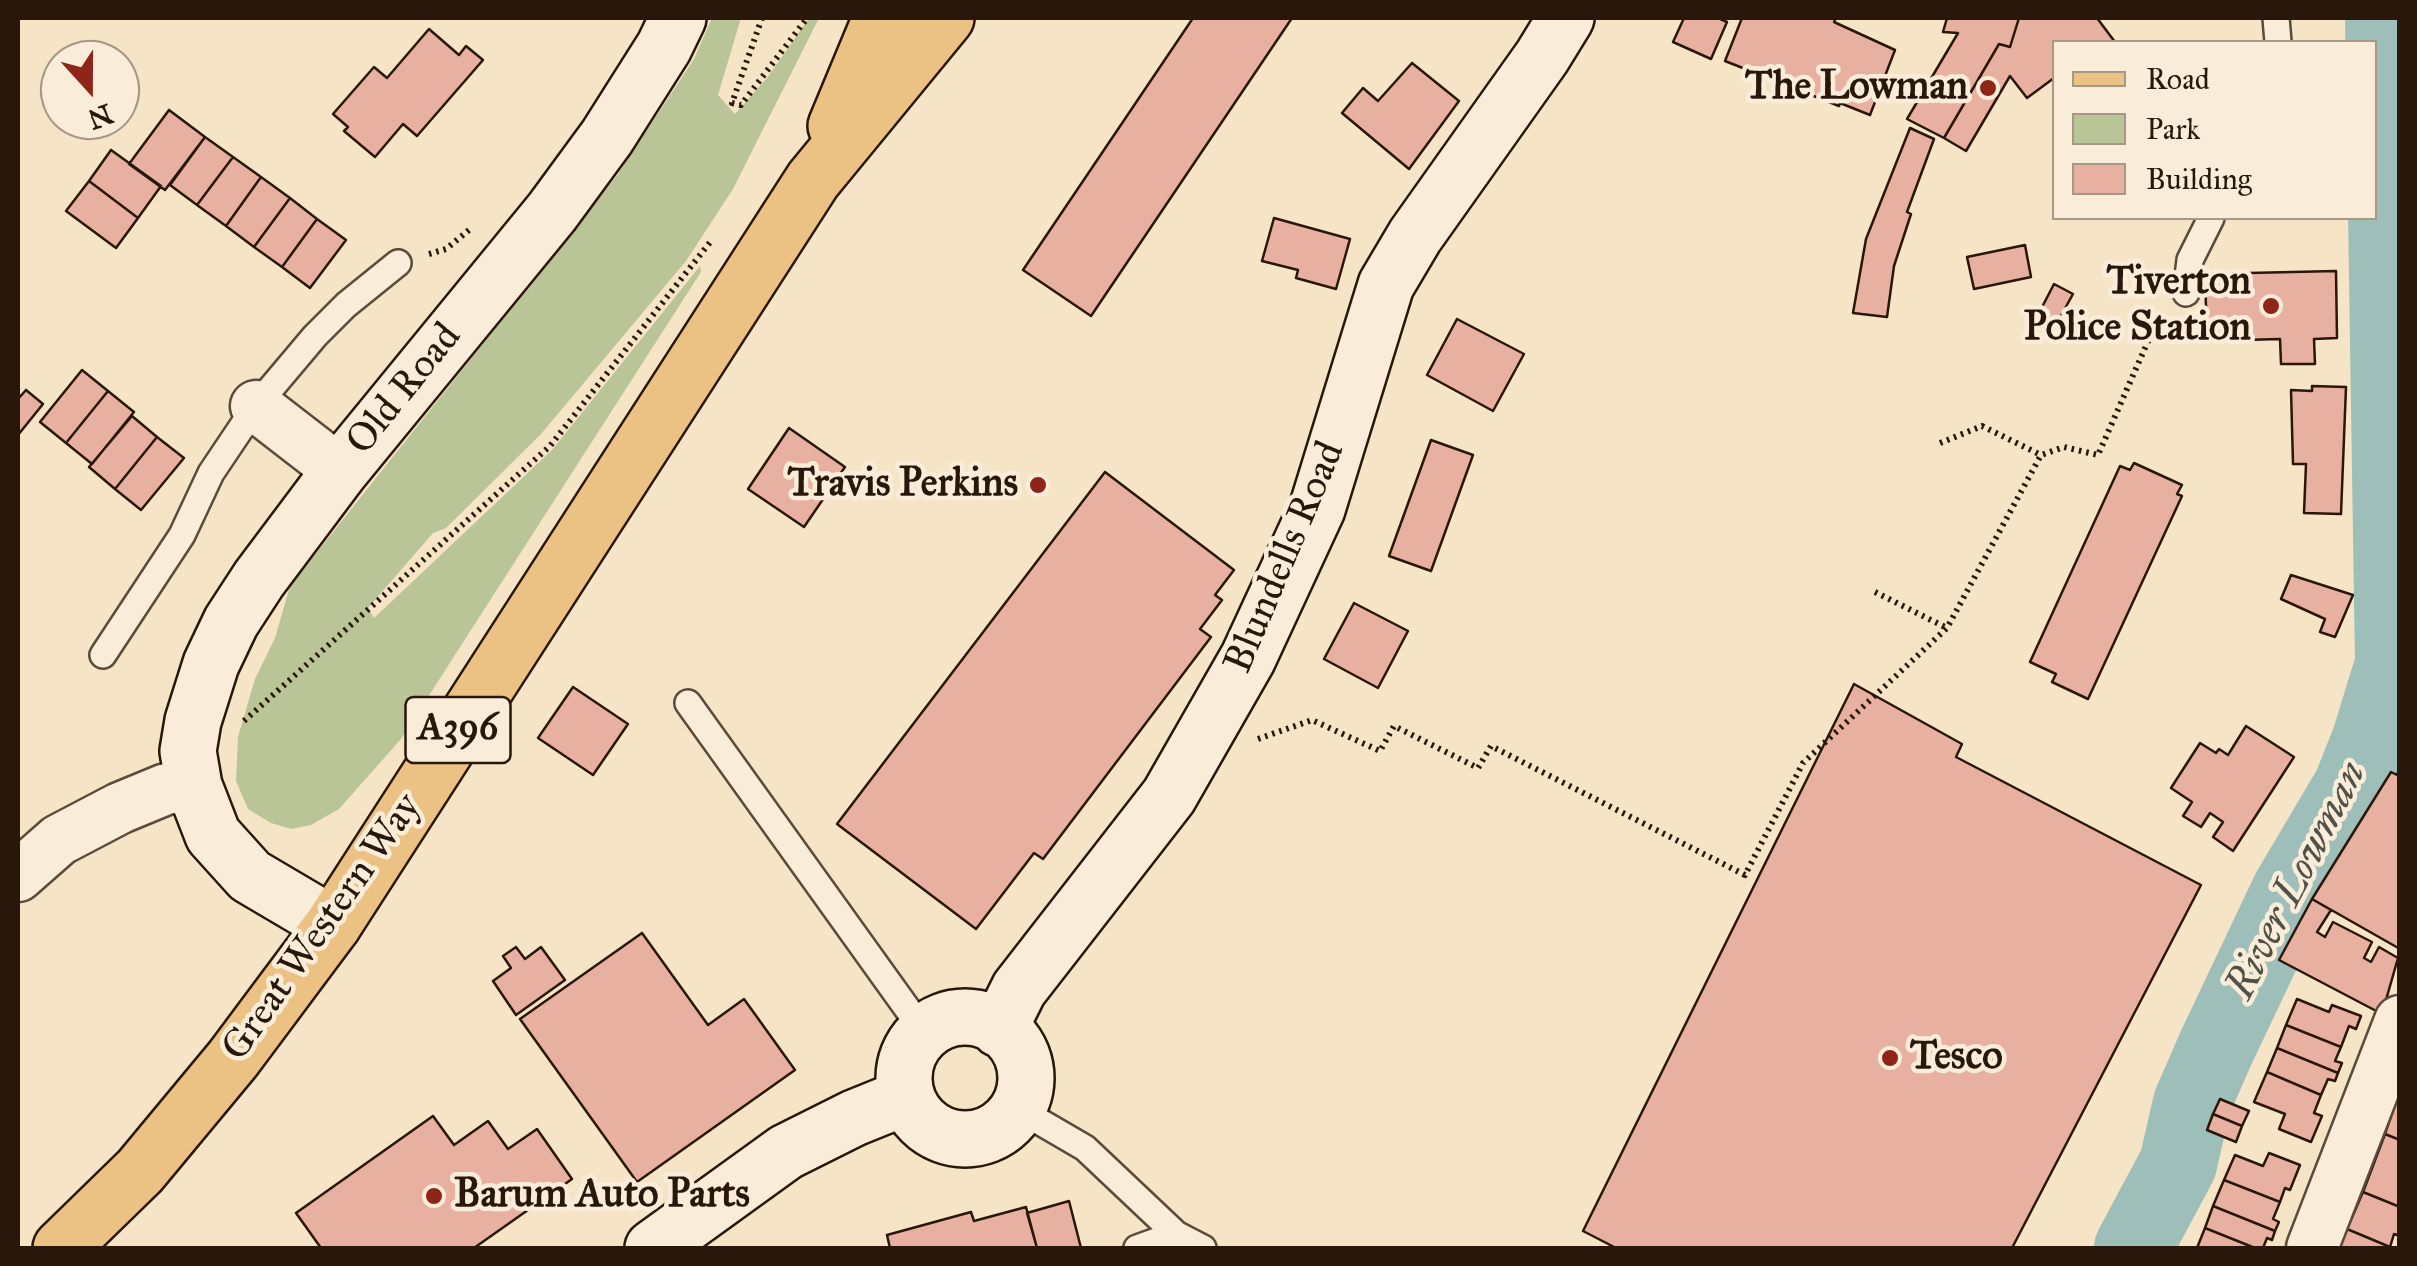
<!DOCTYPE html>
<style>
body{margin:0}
#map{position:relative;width:2417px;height:1266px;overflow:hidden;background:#f6e4c6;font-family:"IM FELL Great Primer",serif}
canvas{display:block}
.frame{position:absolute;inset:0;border:20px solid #29170b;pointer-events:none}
.legend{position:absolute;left:2052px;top:40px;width:325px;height:180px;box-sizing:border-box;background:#f9edda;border:2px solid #a69787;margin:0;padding:12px 18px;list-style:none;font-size:30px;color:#29170b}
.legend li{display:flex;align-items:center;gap:20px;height:50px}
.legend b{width:50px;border:2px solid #a69787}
.north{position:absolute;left:40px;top:40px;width:100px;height:100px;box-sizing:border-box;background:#f9edda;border:2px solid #a69787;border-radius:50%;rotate:159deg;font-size:28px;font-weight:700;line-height:40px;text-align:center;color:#29170b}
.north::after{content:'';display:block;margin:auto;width:35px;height:45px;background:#8f2418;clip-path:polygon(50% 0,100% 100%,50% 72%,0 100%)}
</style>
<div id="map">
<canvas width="2417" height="1266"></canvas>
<div class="frame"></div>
<ul class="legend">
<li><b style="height:12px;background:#ebc283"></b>Road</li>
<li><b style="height:28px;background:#bac597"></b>Park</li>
<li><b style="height:28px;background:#e8b0a0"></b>Building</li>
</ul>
<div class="north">N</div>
</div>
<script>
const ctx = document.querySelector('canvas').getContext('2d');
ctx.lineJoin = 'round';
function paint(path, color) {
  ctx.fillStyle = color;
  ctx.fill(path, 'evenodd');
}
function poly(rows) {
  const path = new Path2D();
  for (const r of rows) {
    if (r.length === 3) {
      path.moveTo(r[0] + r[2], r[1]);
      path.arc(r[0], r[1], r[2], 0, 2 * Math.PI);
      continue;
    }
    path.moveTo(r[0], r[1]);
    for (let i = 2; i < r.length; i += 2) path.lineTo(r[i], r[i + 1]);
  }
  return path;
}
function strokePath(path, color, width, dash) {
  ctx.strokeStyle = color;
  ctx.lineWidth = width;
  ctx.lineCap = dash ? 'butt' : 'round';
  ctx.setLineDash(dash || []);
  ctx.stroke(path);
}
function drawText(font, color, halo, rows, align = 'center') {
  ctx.font = font + ' "IM FELL Great Primer",serif';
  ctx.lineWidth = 9;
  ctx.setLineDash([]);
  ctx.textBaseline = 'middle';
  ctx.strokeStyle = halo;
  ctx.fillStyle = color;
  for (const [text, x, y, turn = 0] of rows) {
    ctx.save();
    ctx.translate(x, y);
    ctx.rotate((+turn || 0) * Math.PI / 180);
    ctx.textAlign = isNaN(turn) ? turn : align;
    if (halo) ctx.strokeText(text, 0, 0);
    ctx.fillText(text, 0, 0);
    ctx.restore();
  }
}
paint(poly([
 [712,18,741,18,718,95,735,114,767,78,809,18,819,18,733,189,686,261,541,434,446,528,433,533,368,608,374,618,552,450,700,266,701,272,401,739,339,809,311,825,291,829,271,823,248,809,236,781,238,737,255,679,275,638,290,586,618,174,694,59]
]), '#bac597');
strokePath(poly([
 [2133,1248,2178,1164,2192,1103,2216,1048,2291,890,2352,787,2371,739,2394,664,2384,18]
]), '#9dbeb9', 78);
const building = poly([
 [1193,18,1292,18,1091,316,1023,270,1193,18],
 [1684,18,1718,18,1727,22,1711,59,1673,42,1684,18],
 [1742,18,1836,18,1834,22,1895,50,1870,115,1840,103,1839,106,1725,61,1742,18],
 [1947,18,2019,18,2010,47,1999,44,1944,138,1907,119,1958,33,1943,32,1947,18],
 [2019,18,2097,18,2115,42,2054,42,2054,78,2027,98,2010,76,1966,151,1944,138,1999,44,2010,47,2019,18],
 [429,29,459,55,466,46,483,60,417,136,403,124,375,157,344,131,348,127,333,114,374,67,387,78,429,29],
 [1412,63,1459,101,1409,169,1342,113,1363,88,1378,101,1412,63],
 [169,110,205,137,165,190,129,164,169,110],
 [1910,128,1934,139,1907,212,1911,214,1894,266,1887,317,1853,313,1866,239,1910,128],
 [205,137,233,157,197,205,170,185,205,137],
 [111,150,161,186,138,218,89,181,111,150],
 [233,157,261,177,226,226,197,205,233,157],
 [261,177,290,198,254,247,226,226,261,177],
 [89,181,138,218,116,248,66,211,89,181],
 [290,198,317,219,282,267,254,247,290,198],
 [1274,218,1350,239,1336,289,1296,278,1298,270,1262,261,1274,218],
 [317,219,346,240,310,288,282,267,317,219],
 [2025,245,2031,277,1974,289,1967,257,2025,245],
 [2336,271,2337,338,2314,339,2315,364,2281,364,2280,339,2207,341,2205,274,2336,271],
 [2054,284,2073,294,2058,321,2040,311,2054,284],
 [1457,319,1524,354,1493,411,1427,375,1457,319],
 [82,370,108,391,66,443,40,422,82,370],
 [2312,386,2346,387,2341,514,2304,513,2306,464,2293,464,2291,390,2312,391,2312,386],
 [26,390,43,404,18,435,18,399,26,390],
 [108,391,134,412,92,464,66,443,108,391],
 [132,416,157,437,115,489,89,467,132,416],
 [789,428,845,467,804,527,748,489,789,428],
 [157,437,184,458,141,510,115,489,157,437],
 [1431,440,1473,455,1431,571,1389,556,1431,440],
 [2134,463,2182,485,2177,494,2182,496,2088,699,2052,682,2056,674,2030,662,2120,466,2130,470,2134,463],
 [1105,472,1234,570,1215,595,1222,600,1200,629,1211,637,1043,859,1034,853,976,929,837,824,1105,472],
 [2291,575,2353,595,2335,637,2320,632,2325,619,2281,599,2291,575],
 [1354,603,1408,631,1378,688,1324,659,1354,603],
 [1854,684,1962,744,1956,757,2201,885,2012,1248,1616,1248,1583,1231,1854,684],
 [573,687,628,724,593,775,538,738,573,687],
 [2246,726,2294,757,2233,851,2213,837,2223,822,2210,813,2201,827,2183,816,2192,802,2171,788,2200,743,2216,753,2219,749,2228,755,2246,726],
 [2400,767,2400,949,2312,899,2391,772,2397,775,2400,767],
 [2312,899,2331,910,2317,932,2325,937,2333,922,2372,942,2364,958,2371,962,2379,947,2398,958,2382,1014,2279,960,2312,899],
 [642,933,708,1025,744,999,795,1070,637,1182,520,1019,642,933],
 [516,947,525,959,541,947,565,980,516,1015,493,981,511,968,503,956,516,947],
 [2297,999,2329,1012,2332,1005,2361,1016,2356,1029,2349,1026,2341,1047,2286,1025,2297,999],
 [2286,1025,2341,1047,2335,1061,2342,1063,2338,1073,2277,1048,2286,1025],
 [2277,1048,2338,1073,2335,1081,2328,1079,2321,1095,2267,1072,2277,1048],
 [2267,1072,2321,1095,2314,1113,2322,1116,2311,1142,2279,1129,2285,1114,2254,1102,2267,1072],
 [2220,1099,2249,1111,2242,1126,2213,1114,2220,1099],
 [2396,1101,2400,1103,2400,1140,2385,1134,2396,1101],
 [2213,1114,2242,1126,2236,1142,2207,1130,2213,1114],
 [433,1116,454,1145,488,1121,508,1149,537,1129,572,1179,474,1248,321,1248,296,1213,433,1116],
 [2385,1134,2400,1140,2400,1207,2363,1192,2385,1134],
 [2269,1153,2300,1165,2290,1190,2285,1188,2280,1202,2224,1180,2235,1155,2263,1166,2269,1153],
 [2224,1180,2280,1202,2273,1219,2279,1222,2275,1231,2213,1206,2224,1180],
 [2363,1192,2400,1207,2400,1236,2394,1234,2390,1247,2347,1229,2363,1192],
 [1069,1201,1081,1248,1037,1248,1027,1213,1069,1201],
 [2213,1206,2275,1231,2272,1240,2267,1238,2263,1248,2255,1248,2205,1228,2213,1206],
 [1026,1207,1037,1248,890,1248,887,1235,971,1212,974,1221,1026,1207],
 [2205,1228,2255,1248,2197,1248,2205,1228],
 [2347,1229,2390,1247,2389,1248,2339,1248,2347,1229]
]);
paint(building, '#e8b0a0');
strokePath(building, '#29170b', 2.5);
const lane = poly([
 [2276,18,2278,42],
 [2186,293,2190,260,2211,218],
 [103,655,182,535,211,473,256,406,315,336,346,305,398,263],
 [688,703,924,1032],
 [1018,1109,1085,1148,1176,1234,1203,1248],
 [1137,1248,1176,1234,1169,1245]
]);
const street = poly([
 [256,406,340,471],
 [18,876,59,840,120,808,166,789,194,786],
 [2312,1248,2400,1021]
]);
const secondary = poly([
 [333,925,250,876,213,835,194,786,188,751,193,721,211,664,231,622,259,579,340,471,552,212,607,137,664,47,678,18],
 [965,1078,61],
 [999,1029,1019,989,1169,796,1248,658,1317,509,1386,285,1415,236,1542,57,1566,18],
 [653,1248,786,1152,854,1118,906,1097]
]);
const primary = poly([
 [836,126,881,18],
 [61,1248,140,1171,233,1059,333,925,813,180,946,18]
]);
strokePath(lane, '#5c4a3a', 30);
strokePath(street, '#5c4a3a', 55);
strokePath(secondary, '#29170b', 60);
strokePath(primary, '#29170b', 60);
strokePath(poly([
 [762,18,732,103,741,105,807,18],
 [429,254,446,249,469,230],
 [1940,443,1982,426,2041,455],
 [1875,592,1947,628],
 [244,721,550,446,711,241],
 [1258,739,1312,720,1380,751,1394,726,1478,768,1491,746,1745,875,1803,763,1947,628,2041,455,2064,447,2098,455,2149,339,2167,318]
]), '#29170b', 6, [2.5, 5]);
strokePath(lane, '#f9edda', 25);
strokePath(street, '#f9edda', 50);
strokePath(secondary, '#f9edda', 55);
strokePath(primary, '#ebc283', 55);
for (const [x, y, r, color] of [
 [1988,88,10,"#8f2418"],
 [2271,306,10,"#8f2418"],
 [1038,485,10,"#8f2418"],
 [1890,1058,10,"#8f2418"],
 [434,1196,10,"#8f2418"]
]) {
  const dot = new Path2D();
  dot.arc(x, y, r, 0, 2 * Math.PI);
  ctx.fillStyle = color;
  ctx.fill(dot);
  strokePath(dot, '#f9edda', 4);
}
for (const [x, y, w] of [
 [458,730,105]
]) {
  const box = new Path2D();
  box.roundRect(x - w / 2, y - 33, w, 66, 8);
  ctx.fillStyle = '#f9edda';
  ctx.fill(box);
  strokePath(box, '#29170b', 2.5);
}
drawText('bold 38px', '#29170b', null, [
 ["A396",458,730]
]);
drawText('bold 40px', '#29170b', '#f9edda', [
 ["The Lowman",1968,88],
 ["Tiverton",2251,283],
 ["Police Station",2251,329],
 ["Travis Perkins",1018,485],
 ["Tesco",1910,1058,"left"],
 ["Barum Auto Parts",454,1196,"left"]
], 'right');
drawText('40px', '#29170b', '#f9edda', [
 ["Old Road",405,390,-51],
 ["Blundells Road",1286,558,-67],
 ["Great Western Way",323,928,-55]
]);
drawText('italic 42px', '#525148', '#f9edda', [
 ["River Lowman",2298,881,-63]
]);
</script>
